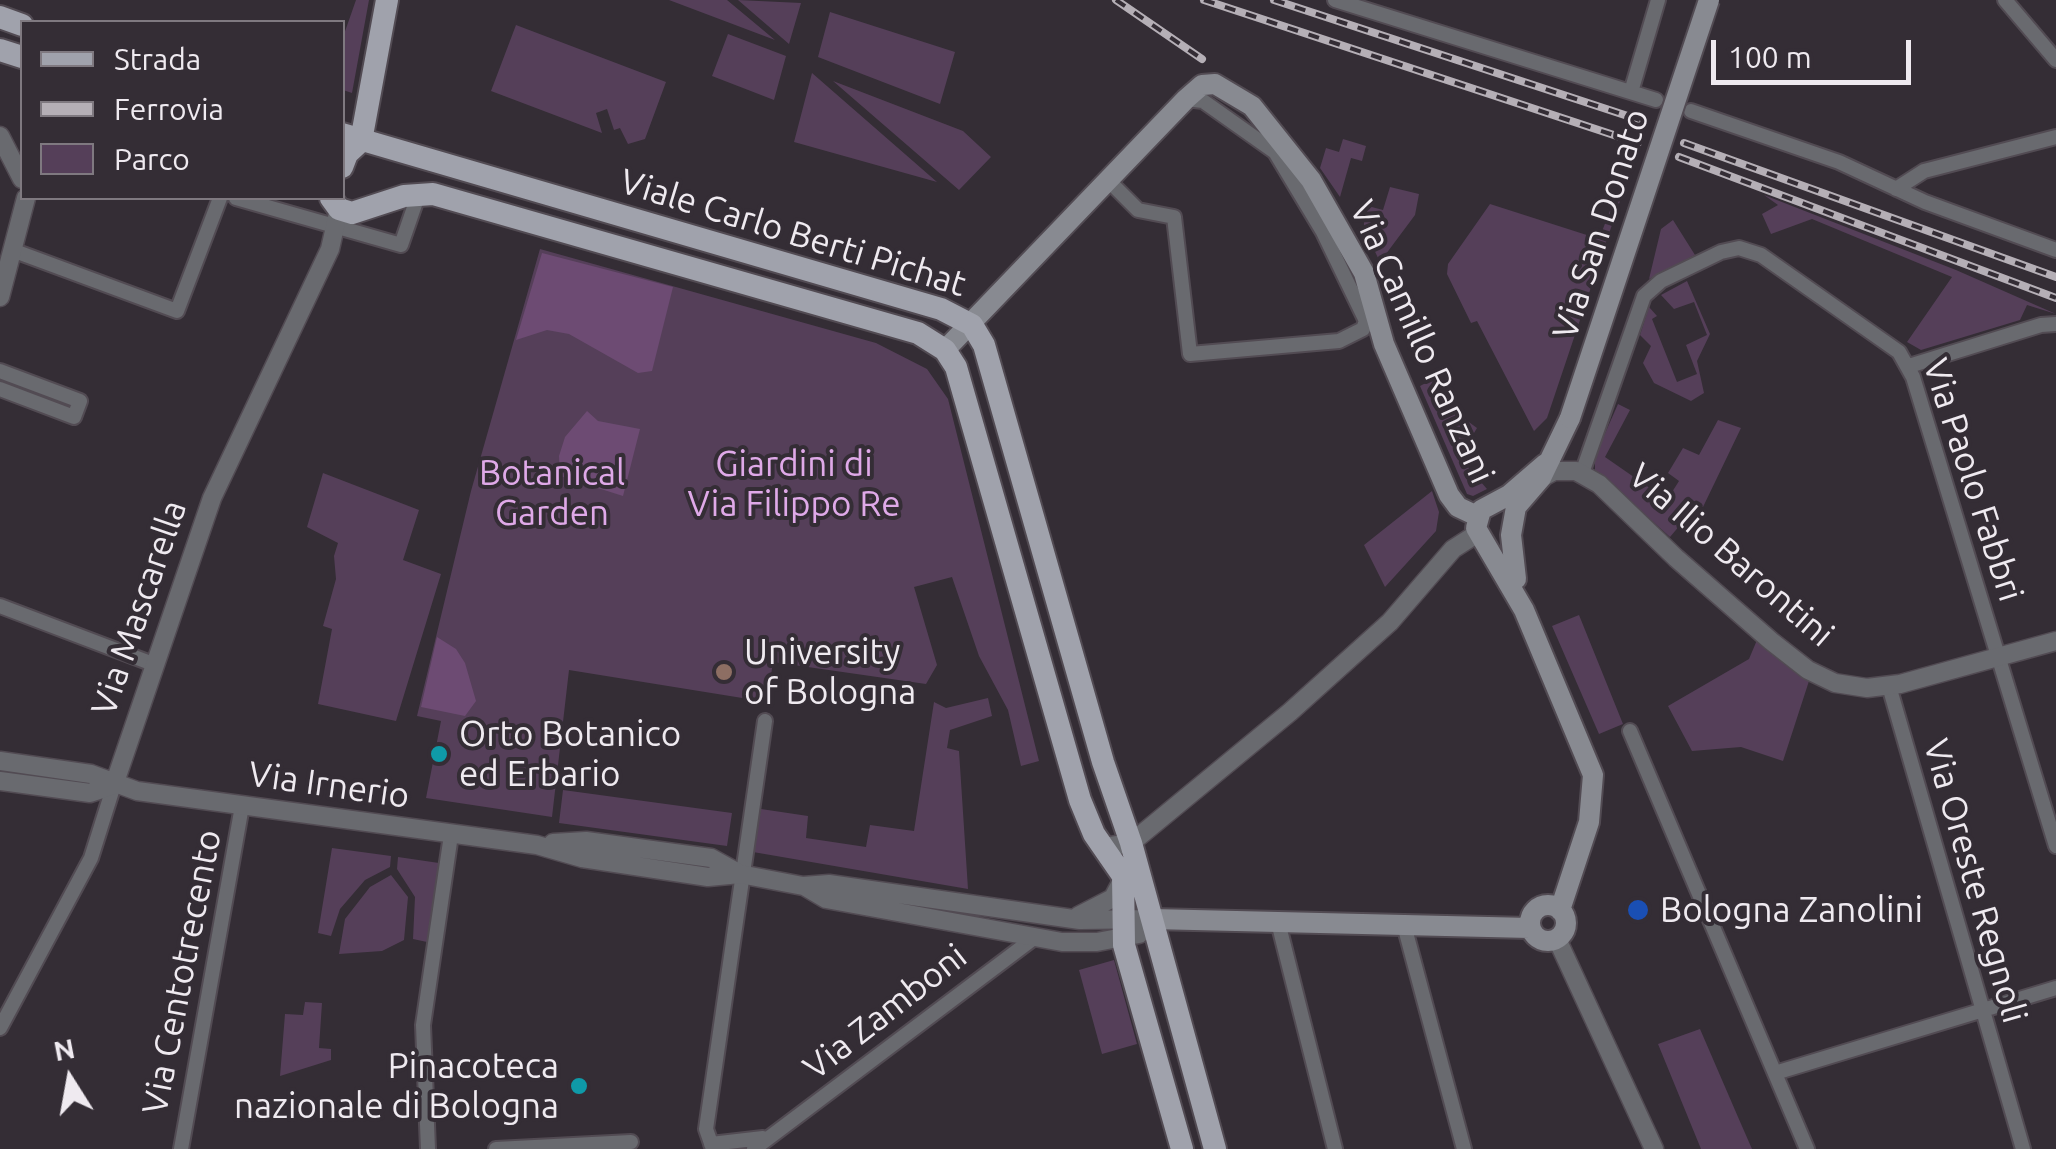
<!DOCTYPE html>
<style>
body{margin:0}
#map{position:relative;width:2056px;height:1149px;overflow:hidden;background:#342d35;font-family:Ubuntu,sans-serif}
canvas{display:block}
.legend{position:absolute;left:20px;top:20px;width:325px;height:180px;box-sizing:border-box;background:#342d35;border:2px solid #7f7980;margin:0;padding:12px 18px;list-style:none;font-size:30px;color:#efeaf0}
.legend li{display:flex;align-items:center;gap:20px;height:50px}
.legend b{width:50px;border:2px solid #7f7980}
.north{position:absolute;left:20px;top:1029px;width:100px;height:100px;-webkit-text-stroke:8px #342d35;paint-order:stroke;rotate:349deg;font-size:28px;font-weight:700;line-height:40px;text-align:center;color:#efeaf0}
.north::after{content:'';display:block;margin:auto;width:35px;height:45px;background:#efeaf0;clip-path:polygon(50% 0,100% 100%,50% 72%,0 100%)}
.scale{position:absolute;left:1711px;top:40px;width:200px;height:45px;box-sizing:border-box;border:5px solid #efeaf0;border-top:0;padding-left:12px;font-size:30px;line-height:35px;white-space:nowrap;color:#efeaf0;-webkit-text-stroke:8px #342d35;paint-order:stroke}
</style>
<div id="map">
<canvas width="2056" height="1149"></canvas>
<ul class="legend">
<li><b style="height:12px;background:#a0a2ac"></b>Strada</li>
<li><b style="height:12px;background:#b5afb6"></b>Ferrovia</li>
<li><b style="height:28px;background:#553f59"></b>Parco</li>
</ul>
<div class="north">N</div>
<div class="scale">100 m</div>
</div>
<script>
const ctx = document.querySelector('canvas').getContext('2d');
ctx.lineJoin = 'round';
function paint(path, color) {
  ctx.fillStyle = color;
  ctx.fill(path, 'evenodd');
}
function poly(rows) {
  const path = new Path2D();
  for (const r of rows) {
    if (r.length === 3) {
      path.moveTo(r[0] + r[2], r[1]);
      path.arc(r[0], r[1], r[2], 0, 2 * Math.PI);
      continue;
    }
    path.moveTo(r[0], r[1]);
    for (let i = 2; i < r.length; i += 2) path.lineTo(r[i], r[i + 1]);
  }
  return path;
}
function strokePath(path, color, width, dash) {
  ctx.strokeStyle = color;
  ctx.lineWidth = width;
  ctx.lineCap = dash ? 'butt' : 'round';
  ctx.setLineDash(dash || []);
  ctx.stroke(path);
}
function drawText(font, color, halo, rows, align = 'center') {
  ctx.font = font + ' Ubuntu,sans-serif';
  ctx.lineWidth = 8;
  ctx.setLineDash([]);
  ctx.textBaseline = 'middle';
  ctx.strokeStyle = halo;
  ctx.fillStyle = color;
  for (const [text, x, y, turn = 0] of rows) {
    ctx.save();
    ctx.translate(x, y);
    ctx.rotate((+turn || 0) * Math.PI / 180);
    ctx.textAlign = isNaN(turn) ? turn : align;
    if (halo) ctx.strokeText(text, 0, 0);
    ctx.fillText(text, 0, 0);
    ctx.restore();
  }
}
paint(poly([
 [356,0,369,0,352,93,343,90,342,40],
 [669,0,727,0,775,40],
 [738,0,801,3,789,44],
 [830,12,955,52,940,104,818,57],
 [516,25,666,82,645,139,628,144,620,128,614,130,607,109,596,113,602,133,491,91],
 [728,34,786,56,774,100,712,76],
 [812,73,937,182,794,142],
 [833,81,963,131,991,157,959,190],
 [1343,139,1366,146,1362,161,1351,158,1340,197,1320,168,1326,148,1339,152],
 [1390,187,1419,194,1415,215,1380,262,1364,229,1364,219,1368,206,1383,210],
 [1764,195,1956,270,2056,314,2027,305,2020,320,1921,350,1907,342,1952,277,1812,219,1771,234,1762,214,1778,205],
 [1614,200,1620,201,1547,418,1534,431,1477,321,1471,323,1447,274,1448,264,1490,204,1593,237,1601,234],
 [1673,220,1695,255,1649,279,1661,229],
 [540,249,876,343,927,369,948,399,1039,761,1021,766,1008,710,979,656,952,577,914,587,937,665,926,684,773,662,767,702,569,670,552,817,426,798,441,721,417,716,471,491],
 [1687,281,1710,334,1697,361,1704,393,1691,401,1654,383,1643,363,1651,346,1640,335,1649,307,1657,316,1652,319,1677,382,1697,374,1686,345,1707,335,1694,302,1674,309,1661,295],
 [1443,374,1438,390,1443,403,1477,428,1462,453,1468,467,1487,489,1473,496,1467,494,1420,386],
 [1618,404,1630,410,1605,457,1667,500,1679,481,1668,473,1683,448,1699,455,1718,420,1741,428,1703,507,1697,505,1670,537,1595,470,1595,456],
 [323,473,419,510,403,560,441,574,396,721,318,704,332,629,323,626,336,579,334,556,338,543,307,527],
 [1432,491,1439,512,1436,531,1385,587,1364,545],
 [1579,615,1623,724,1599,734,1552,626],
 [1757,640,1809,681,1783,761,1741,747,1692,751,1668,706,1749,659],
 [988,698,992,716,950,730,947,748,959,751,968,889,753,852,761,809,808,816,806,838,866,847,870,825,914,831,934,702,946,708],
 [563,790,732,813,727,846,559,823],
 [332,848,391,856,390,867,365,880,340,909,331,936,318,933],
 [398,857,439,863,427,942,413,939,415,897,397,869],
 [391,875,408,897,404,940,382,951,339,954,345,919,370,887],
 [1114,960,1137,1044,1102,1054,1079,970],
 [305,1002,322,1003,319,1048,331,1049,331,1060,280,1076,285,1014,303,1015],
 [1700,1029,1738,1117,1752,1149,1701,1149,1658,1044]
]), '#553f59');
paint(poly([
 [542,253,673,287,652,371,638,373,569,334,547,330,516,340],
 [587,411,598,421,640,429,623,496,560,476,559,456,565,437],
 [437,637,456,649,465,663,476,701,465,716,421,707]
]), '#6d4b73');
const minor = poly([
 [1335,0,1656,100],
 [2005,0,2056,60],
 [1631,92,1658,0],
 [1691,111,1839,162,1925,202,2056,250],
 [1108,180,1138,210,1174,217,1190,354,1339,341,1363,329,1366,321,1323,232,1275,152,1203,101,1186,99],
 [1896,189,1924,171,2056,137],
 [236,198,401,245,419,193],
 [12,250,177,311,220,198],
 [1909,366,2041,325,2056,324],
 [0,371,80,401,74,417,0,389],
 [1582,473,1644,296,1661,281,1721,252,1739,248,1761,255,1899,352,1913,377,2056,846],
 [0,606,153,664],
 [1889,686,2023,1149],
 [1630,731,1807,1149],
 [1278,922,1335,1149],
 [1404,925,1464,1149],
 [0,1028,91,858,114,785],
 [1775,1073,2056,988],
 [711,1144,763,1138],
 [181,1149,242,806],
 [428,1149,423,1025,451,835],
 [496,1149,631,1142],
 [713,1149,706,1129,765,721],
 [754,1149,1034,938]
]);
const tertiary = poly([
 [0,136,22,179],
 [0,297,26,198],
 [1541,478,1554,471,1576,471,1599,484,1676,558,1771,641,1808,670,1835,683,1867,688,1900,684,2056,641],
 [0,761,91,774,137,791,537,845,582,858,708,877,740,874,803,886,829,884,1080,920,1152,919],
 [0,781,90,793,114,785],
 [114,785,212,498,330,249,339,209],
 [553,843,586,841,711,858,740,874],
 [1104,847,1131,843,1290,712,1390,622,1453,549,1478,533],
 [804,886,826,899,1062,942,1097,942,1139,934,1152,919],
 [1078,916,1113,898,1122,881],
 [1557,939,1654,1149]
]);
const secondary = poly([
 [945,350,1186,99,1202,85,1215,84,1252,106,1311,180,1364,273,1384,344,1449,495,1458,507,1477,516],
 [1545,464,1509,495,1481,510,1476,528,1524,610,1593,775,1589,822,1560,910],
 [1516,579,1511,535,1516,507,1541,478,1570,418],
 [1548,923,18],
 [1152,919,1530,928]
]);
const primary = poly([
 [0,17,22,25],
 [0,50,22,57],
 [342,134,941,309,972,325,984,345,1103,762,1131,843,1215,1149],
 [361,141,387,0],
 [342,167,347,154,361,141],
 [331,198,339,209,352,213,404,196,433,194,918,333,945,350,956,367,1080,800,1094,834,1123,876,1124,945,1182,1149]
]);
strokePath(minor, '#524b53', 18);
strokePath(tertiary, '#524b53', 21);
strokePath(secondary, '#524b53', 24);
strokePath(primary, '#524b53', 26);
strokePath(minor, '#696a6f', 14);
strokePath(tertiary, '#696a6f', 18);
strokePath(secondary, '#888a91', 20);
strokePath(primary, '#a0a2ac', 22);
const rail = poly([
 [1116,0,1202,59],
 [1204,0,1638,143],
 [1274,0,1646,122],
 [1684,143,2056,277],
 [1679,157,2056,298]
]);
strokePath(rail, '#b5afb6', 8);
strokePath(rail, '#342d35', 4, [11]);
const secondaryBridge = poly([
 [1570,418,1709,0]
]);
strokePath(secondaryBridge, '#524b53', 24, []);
strokePath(secondaryBridge, '#888a91', 20);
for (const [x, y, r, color] of [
 [724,672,10,"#8d6e63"],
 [439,754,10,"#0f9aa8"],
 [1638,910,12,"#1a4fb4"],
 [579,1086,10,"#0f9aa8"]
]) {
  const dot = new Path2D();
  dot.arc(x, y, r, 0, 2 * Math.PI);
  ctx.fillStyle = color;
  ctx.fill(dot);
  strokePath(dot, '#342d35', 4);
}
drawText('35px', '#efeaf0', '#342d35', [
 ["Via San Donato",1601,224,-72],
 ["Viale Carlo Berti Pichat",793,233,17],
 ["Via Camillo Ranzani",1422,342,66],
 ["Via Paolo Fabbri",1973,480,72],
 ["Via Ilio Barontini",1731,555,41],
 ["Via Mascarella",139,608,-71],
 ["Via Irnerio",329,785,8],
 ["Via Oreste Regnoli",1975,881,74],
 ["Via Centotrecento",182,972,-79],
 ["Via Zamboni",885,1012,-38]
]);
drawText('35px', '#dfa9e8', '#342d35', [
 ["Giardini di",794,464],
 ["Via Filippo Re",794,504],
 ["Botanical",552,473],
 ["Garden",552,513]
]);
drawText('35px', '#efeaf0', '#342d35', [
 ["University",744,652],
 ["of Bologna",744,692],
 ["Orto Botanico",459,734],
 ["ed Erbario",459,774],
 ["Bologna Zanolini",1660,910],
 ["Pinacoteca",559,1066,"right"],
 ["nazionale di Bologna",559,1106,"right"]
], 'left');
</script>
